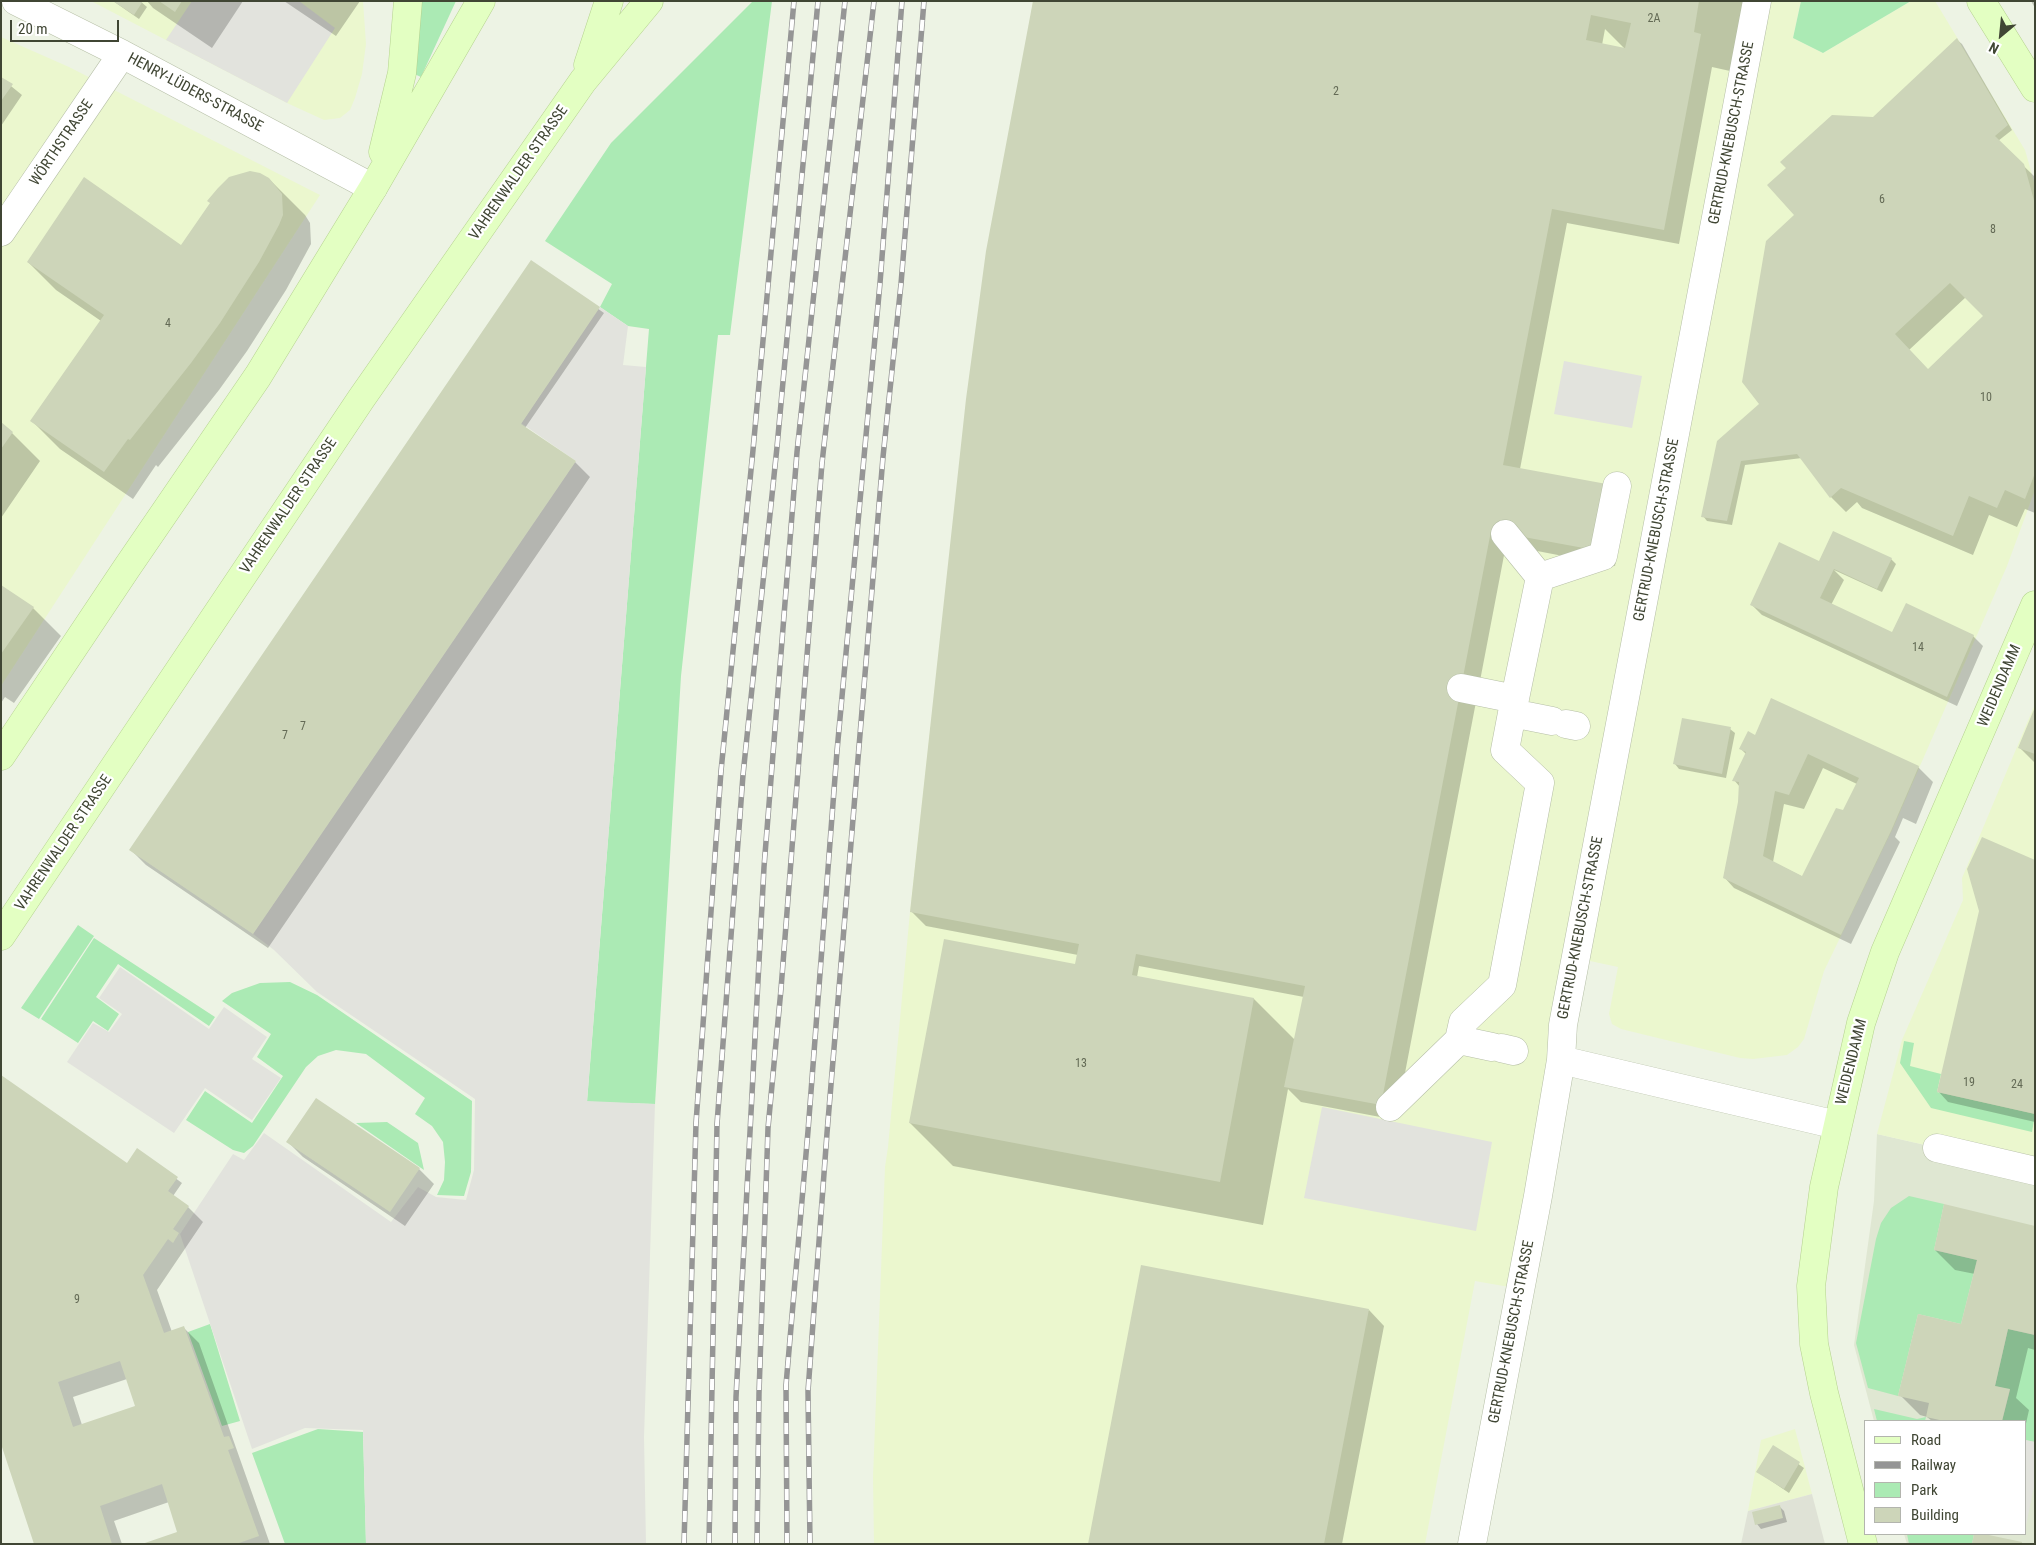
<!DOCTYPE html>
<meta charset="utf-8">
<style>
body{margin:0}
#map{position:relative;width:2036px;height:1545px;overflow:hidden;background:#edf3e4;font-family:"Roboto Condensed",sans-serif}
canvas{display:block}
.frame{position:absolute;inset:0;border:2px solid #404634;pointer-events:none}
.legend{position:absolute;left:1864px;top:1420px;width:162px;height:115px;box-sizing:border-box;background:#fff;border:1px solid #b3b5ae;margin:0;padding:6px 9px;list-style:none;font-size:15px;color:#404634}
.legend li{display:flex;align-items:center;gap:10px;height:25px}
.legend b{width:25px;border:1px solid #b3b5ae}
.north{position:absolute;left:1976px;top:10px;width:50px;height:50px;-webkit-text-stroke:4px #fff;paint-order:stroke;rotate:208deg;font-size:14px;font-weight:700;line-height:20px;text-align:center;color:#404634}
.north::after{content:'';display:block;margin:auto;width:18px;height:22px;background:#404634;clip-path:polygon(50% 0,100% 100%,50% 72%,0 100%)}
.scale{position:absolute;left:10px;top:20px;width:109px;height:22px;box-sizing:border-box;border:2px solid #404634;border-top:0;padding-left:6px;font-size:15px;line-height:18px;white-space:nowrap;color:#404634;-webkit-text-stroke:4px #fff;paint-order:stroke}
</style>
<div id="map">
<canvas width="2036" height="1545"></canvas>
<div class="frame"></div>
<ul class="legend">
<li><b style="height:6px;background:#e3ffc2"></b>Road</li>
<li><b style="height:6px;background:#959595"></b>Railway</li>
<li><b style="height:14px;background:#abeab4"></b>Park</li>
<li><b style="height:14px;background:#cdd5b9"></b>Building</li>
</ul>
<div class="north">N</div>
<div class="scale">20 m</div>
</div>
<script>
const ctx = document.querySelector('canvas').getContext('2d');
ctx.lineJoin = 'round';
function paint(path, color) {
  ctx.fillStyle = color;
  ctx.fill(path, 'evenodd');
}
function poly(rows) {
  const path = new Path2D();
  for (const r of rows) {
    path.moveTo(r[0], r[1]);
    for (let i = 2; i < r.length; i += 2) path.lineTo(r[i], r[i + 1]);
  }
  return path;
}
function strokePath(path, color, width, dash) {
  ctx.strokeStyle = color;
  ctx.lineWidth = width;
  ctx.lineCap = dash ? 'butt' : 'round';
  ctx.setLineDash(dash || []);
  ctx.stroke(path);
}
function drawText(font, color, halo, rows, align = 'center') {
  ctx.font = font + ' "Roboto Condensed",sans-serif';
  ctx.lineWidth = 4.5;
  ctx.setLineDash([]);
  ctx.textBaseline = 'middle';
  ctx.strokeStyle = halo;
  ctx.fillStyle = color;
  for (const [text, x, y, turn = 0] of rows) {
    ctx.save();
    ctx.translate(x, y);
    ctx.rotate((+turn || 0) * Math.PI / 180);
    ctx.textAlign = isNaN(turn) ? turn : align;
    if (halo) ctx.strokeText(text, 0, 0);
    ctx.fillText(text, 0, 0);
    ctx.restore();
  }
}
paint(poly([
 [1877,1134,2035,1170,2035,1544,1907,1544,1904,1534,2025,1534,2025,1421,1874,1421,1854,1345,1874,1201]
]), '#dfe7d2');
paint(poly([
 [91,1,363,1,366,44,362,74,355,98,350,110,340,118,324,120,287,103],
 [1033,1,1801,1,1793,38,1823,53,1911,1,1935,1,2025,150,2035,185,2035,490,2007,566,1893,828,1824,971,1804,1039,1798,1047,1787,1055,1753,1059,1740,1058,1621,1029,1612,1024,1609,1014,1618,967,1576,958,1515,1288,1475,1281,1425,1544,874,1544,873,1477,885,1167,888,1147,910,912,959,472],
 [1,37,69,67,320,195,1,686],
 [2035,704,2035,1170,1877,1134,1902,1040,1963,900,1962,878],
 [1795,1429,1825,1544,1812,1494,1748,1511,1761,1440]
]), '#ebf7ce');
paint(poly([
 [1812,1494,1825,1544,1741,1544,1748,1511]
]), '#dfe2d6');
paint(poly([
 [421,1,456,1,421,77,412,73],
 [753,1,772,1,730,335,718,335,681,676,655,1104,587,1102,649,329,628,326,600,307,612,284,545,241,611,143],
 [1801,1,1911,1,1823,53,1793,38],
 [78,925,94,936,39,1019,21,1008],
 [94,938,215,1017,209,1026,118,964,96,997,119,1014,108,1031,93,1021,78,1043,41,1019],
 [290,982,317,995,472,1101,471,1172,464,1196,437,1195,444,1180,445,1162,443,1142,432,1126,415,1114,425,1098,366,1054,336,1050,318,1056,306,1067,253,1146,244,1153,233,1150,186,1120,205,1091,252,1123,283,1076,257,1057,271,1034,222,1001,232,993,260,983],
 [1904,1041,1914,1043,1910,1066,1941,1074,1937,1092,2035,1114,2032,1132,1931,1108,1900,1063],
 [387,1122,418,1143,424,1170,356,1123],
 [1909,1196,1944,1204,1934,1250,1977,1260,1961,1324,1918,1314,1898,1396,1868,1388,1856,1343,1876,1239,1881,1223,1891,1208],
 [210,1324,240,1421,222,1426,188,1332],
 [2008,1329,2035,1335,2035,1442,2025,1440,2025,1421,2002,1421,2010,1390,1995,1386],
 [1874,1409,1917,1419,1926,1417,1925,1421,1877,1421],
 [318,1429,363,1432,366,1544,285,1544,252,1453],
 [1907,1534,1974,1534,1972,1544,1909,1544]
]), '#abeab4');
paint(poly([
 [192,1,299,1,335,28,287,103,166,40],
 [600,307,628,326,623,365,646,367,587,1101,655,1104,644,1437,646,1544,366,1544,363,1430,305,1428,252,1449,180,1234,233,1154,244,1160,264,1133,391,1222,418,1187,436,1197,466,1200,474,1170,475,1099,317,992,274,950,253,934,576,461,521,423],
 [1564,361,1642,376,1632,428,1554,414],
 [120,967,209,1029,224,1007,267,1037,252,1059,281,1078,252,1120,205,1088,174,1133,67,1062,93,1023,109,1032,122,1014,99,998],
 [1322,1107,1492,1142,1476,1231,1304,1198],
 [2025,1440,2035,1442,2035,1482,2025,1530]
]), '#e2e3dd');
paint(poly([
 [113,1,140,1,147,7,139,19],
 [147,1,243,1,212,48,153,8],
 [284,1,360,1,336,36],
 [1035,1,1743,1,1730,71,1712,67,1679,244,1567,223,1520,469,1626,501,1615,566,1506,545,1396,1120,1301,1102,1288,1089,1263,1225,953,1166,910,1123,1076,966,1078,955,926,926,911,911],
 [1605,29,1626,50,1602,45],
 [1139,966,1304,997,1295,1040,1254,999,1137,977],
 [2031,1,2035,1,2035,8],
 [1957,40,1962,44,2012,130,1998,141,2035,177,2035,513,2025,509,2017,527,1989,515,1973,555,1862,508,1857,502,1846,512,1831,497,1802,458,1745,465,1732,525,1707,521,1703,516,1760,405,1796,215,1873,119],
 [1966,297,1985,316,1928,370,1909,350],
 [1,78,22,95,1,126],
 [250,172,269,179,305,215,310,223,311,244,286,290,247,351,219,390,158,467,156,465,133,499,60,449,32,421,101,321,56,290,28,262,182,247,230,178],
 [532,262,604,313,525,428,575,462,590,477,268,948,146,865,131,850],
 [1,425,12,433,40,461,1,518],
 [1891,559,1896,564,1882,592,1834,570,1844,580,1831,605,1893,634,1973,636,1983,646,1957,706,1762,615,1752,605,1824,565],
 [1,586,33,608,61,636,14,703,5,697,1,703],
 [2035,711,2035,763,2019,747],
 [1730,729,1735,733,1726,778,1679,769,1675,764],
 [1755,736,1918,767,1933,782,1916,824,1903,818,1895,837,1900,842,1851,944,1734,888,1724,877,1739,802,1740,787,1734,780,1746,754,1741,749],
 [1823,768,1857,784,1851,815,1803,877,1773,862,1784,804,1804,809],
 [2035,861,2035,1122,1948,1102,1938,1091],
 [288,1142,419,1169,434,1184,405,1226,303,1157],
 [137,1150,182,1183,173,1196,188,1207,203,1222,157,1290,172,1332,184,1328,199,1343,270,1544,145,1544,179,1532,169,1502,114,1521,122,1544,35,1544,1,1439,131,1167],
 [127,1379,137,1407,82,1425,73,1397],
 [2035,1227,2035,1350,2028,1348,2016,1398,2029,1410,2025,1428,2025,1421,1932,1421,1927,1417,1920,1415,1900,1395,1962,1326,1975,1274,1955,1270,1935,1250],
 [1369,1310,1384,1326,1342,1544,1089,1544],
 [1774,1447,1804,1468,1789,1493,1758,1472],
 [1779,1506,1784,1511,1787,1522,1761,1529,1757,1524]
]), '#0003');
paint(poly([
 [113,1,143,1,134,15],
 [159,1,182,1,175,12],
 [1033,1,1699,1,1694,32,1701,34,1664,230,1552,209,1503,465,1612,485,1600,551,1491,531,1381,1105,1284,1087,1305,986,1136,954,1132,975,1254,998,1220,1182,909,1123,944,939,1075,964,1079,944,910,912,966,399,986,251],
 [1591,15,1631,23,1625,48,1586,40],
 [1957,38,2008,125,1995,136,2024,164,2035,204,2035,473,2025,499,2005,490,1997,508,1969,496,1953,536,1841,488,1830,498,1797,454,1741,461,1727,521,1701,517,1717,441,1759,404,1742,382,1766,241,1794,215,1767,185,1786,168,1780,162,1832,115,1873,117],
 [1950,283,1983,316,1928,369,1895,334],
 [1,77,13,84,1,101],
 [250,171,260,173,269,178,282,194,283,215,279,225,259,262,220,323,191,363,130,440,128,439,104,472,30,421,104,315,27,262,84,177,181,245,210,203,207,201,218,188,229,177],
 [531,260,600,307,521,424,576,461,253,934,129,850],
 [1,422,13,432,1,449],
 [1833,531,1892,558,1877,589,1834,569,1820,598,1892,632,1906,603,1974,635,1947,697,1750,605,1779,542,1819,561],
 [1,585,34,607,1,654],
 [1771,698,1919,766,1891,831,1841,935,1723,878,1738,802,1739,782,1732,781,1746,752,1739,749,1748,731,1755,735],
 [1808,754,1859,778,1843,810,1836,808,1802,876,1763,856,1775,791,1789,795],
 [2035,707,2035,754,2018,748],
 [1682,718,1731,727,1722,774,1673,764],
 [1982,837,2035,860,2035,1114,1937,1092,1979,911,1967,869],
 [1,1075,127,1163,137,1148,178,1177,168,1191,189,1206,173,1229,179,1233,173,1243,168,1239,143,1275,164,1333,184,1326,224,1437,229,1436,234,1448,228,1450,259,1536,236,1544,142,1544,177,1532,162,1484,100,1506,112,1544,34,1544,1,1444],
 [120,1361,135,1406,73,1427,58,1382],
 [316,1098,420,1168,390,1212,286,1142],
 [1944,1204,2035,1226,2035,1335,2008,1329,1995,1386,2010,1389,2002,1421,1944,1421,1926,1417,1929,1403,1898,1396,1918,1314,1961,1324,1977,1260,1934,1250],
 [1141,1265,1369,1309,1324,1544,1088,1544],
 [1773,1445,1800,1462,1784,1489,1756,1472],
 [1780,1505,1783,1518,1755,1525,1752,1512],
 [1974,1534,1984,1534,2022,1542,2022,1544,1972,1544]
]), '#cdd5b9');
const street = poly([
 [16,1,122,54,373,188],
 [1,232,122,54],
 [1505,534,1540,577,1512,713],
 [1540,577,1603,556,1617,486],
 [1461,688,1515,699],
 [1566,724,1576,726],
 [1492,1047,1459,1040,1463,1022,1502,985,1540,783,1505,750,1512,713,1552,721],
 [1501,1048,1514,1051],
 [1561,1060,1837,1125],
 [1390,1107,1459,1040],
 [1937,1148,2035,1171],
 [1472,1544,1538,1196,1561,1060,1563,1025,1757,1]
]);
const secondary = poly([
 [1981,1,2035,88],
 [588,65,609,1],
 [383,152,402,73,408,1],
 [1,756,126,569,258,376,373,188,481,1],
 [1,936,361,399,583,81,649,1],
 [1863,1544,1824,1393,1814,1344,1811,1286,1824,1187,1861,1023,1885,952,2035,605]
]);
strokePath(street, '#b6bfa7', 29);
strokePath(secondary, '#b5d28f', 29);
strokePath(street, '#fff', 28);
strokePath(secondary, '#e3ffc2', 28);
const rail = poly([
 [684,1544,696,1123,721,771,753,450,794,1],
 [709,1544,717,1124,743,775,777,447,818,1],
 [735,1544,736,1397,764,867,797,452,845,1],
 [757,1544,759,1393,768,1128,781,989,822,463,874,1],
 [787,1544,786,1385,808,1131,837,751,880,283,902,1],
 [810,1544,808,1391,827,1133,883,457,901,284,924,1]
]);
strokePath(rail, '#959595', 5.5);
strokePath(rail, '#fff', 4, [11]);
drawText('12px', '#636a55', null, [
 ["2A",1654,19],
 ["2",1336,92],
 ["6",1882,200],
 ["8",1993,230],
 ["4",168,324],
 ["10",1986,398],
 ["14",1918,648],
 ["7",303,727],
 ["7",285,736],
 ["13",1081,1064],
 ["19",1969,1083],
 ["24",2017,1085],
 ["9",77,1300]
]);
drawText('15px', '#404634', '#fff', [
 ["HENRY-LÜDERS-STRASSE",195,93,28],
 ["GERTRUD-KNEBUSCH-STRASSE",1732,133,-79],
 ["WÖRTHSTRASSE",62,143,-56],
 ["VAHRENWALDER STRASSE",519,173,-55],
 ["VAHRENWALDER STRASSE",289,506,-56],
 ["GERTRUD-KNEBUSCH-STRASSE",1657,530,-79],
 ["WEIDENDAMM",2000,686,-67],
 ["VAHRENWALDER STRASSE",64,843,-56],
 ["GERTRUD-KNEBUSCH-STRASSE",1581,928,-79],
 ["WEIDENDAMM",1852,1062,-76],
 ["GERTRUD-KNEBUSCH-STRASSE",1512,1332,-79]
]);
</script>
